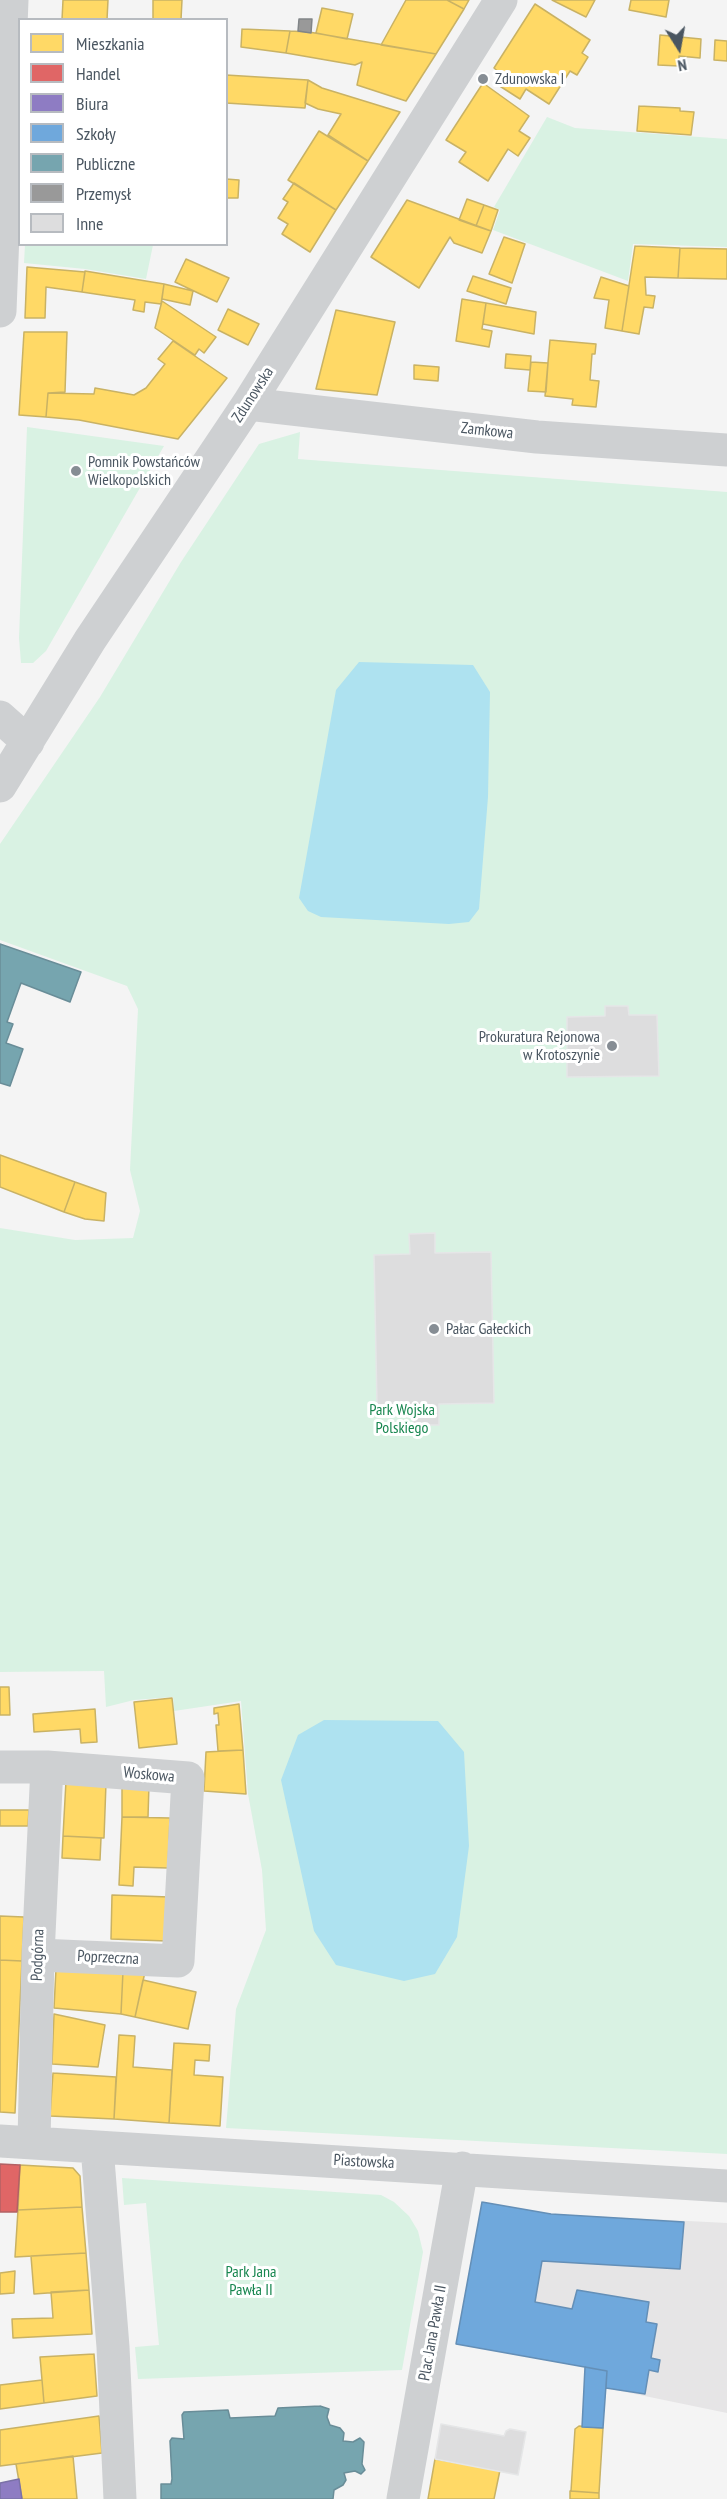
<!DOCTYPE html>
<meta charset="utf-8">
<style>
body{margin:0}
#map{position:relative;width:727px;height:2499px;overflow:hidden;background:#f4f4f4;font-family:"PT Sans Narrow",sans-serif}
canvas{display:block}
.legend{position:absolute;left:18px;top:18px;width:210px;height:228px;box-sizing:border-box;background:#fff;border:2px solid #b7bbc0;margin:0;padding:8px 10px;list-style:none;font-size:18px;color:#4a5661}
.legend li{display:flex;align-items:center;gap:12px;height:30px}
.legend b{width:30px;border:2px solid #b7bbc0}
.north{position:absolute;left:649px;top:18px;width:60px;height:60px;-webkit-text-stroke:4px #fff;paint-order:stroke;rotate:169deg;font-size:16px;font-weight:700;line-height:24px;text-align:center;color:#4a5661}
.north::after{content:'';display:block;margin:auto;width:21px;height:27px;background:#4a5661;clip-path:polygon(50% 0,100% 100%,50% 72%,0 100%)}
</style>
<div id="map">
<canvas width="727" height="2499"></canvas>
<ul class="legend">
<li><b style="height:16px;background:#ffd966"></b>Mieszkania</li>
<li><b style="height:16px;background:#e06666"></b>Handel</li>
<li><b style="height:16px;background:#8e7cc3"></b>Biura</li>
<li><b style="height:16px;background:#6fa8dc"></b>Szkoły</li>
<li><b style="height:16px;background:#76a5af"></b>Publiczne</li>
<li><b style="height:16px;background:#999"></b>Przemysł</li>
<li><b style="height:16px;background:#ddddde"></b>Inne</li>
</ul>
<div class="north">N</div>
</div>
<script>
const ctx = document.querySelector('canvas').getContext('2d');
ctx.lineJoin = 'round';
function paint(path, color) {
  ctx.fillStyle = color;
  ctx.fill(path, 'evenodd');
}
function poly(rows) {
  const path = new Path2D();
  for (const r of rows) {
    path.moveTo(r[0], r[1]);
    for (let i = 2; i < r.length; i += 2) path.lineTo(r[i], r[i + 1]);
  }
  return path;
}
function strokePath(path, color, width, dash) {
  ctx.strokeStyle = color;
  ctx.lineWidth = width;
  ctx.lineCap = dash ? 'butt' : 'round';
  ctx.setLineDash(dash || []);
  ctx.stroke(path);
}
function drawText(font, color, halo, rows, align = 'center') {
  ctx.font = font + ' "PT Sans Narrow",sans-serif';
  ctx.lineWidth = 6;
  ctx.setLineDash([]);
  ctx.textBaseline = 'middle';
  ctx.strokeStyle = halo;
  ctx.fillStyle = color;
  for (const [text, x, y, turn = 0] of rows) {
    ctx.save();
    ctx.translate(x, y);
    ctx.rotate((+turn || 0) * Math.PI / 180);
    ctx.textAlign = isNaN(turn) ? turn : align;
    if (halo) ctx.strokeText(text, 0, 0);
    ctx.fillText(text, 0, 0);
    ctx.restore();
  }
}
paint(poly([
 [482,2202,552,2214,727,2223,727,2413,606,2388,607,2371,456,2344]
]), '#e6e5e6');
paint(poly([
 [547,117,575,128,727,139,727,247,633,244,628,281,493,230,500,210,494,207],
 [25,245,25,244,153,245,146,279,85,269,24,263],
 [27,427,164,446,46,651,33,663,21,663,19,638],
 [300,432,298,459,727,492,727,2154,226,2128,236,2009,266,1930,262,1870,248,1794,241,1701,174,1711,173,1697,134,1700,106,1707,104,1671,0,1672,0,1228,75,1240,133,1238,140,1211,130,1170,138,1009,127,986,0,940,0,844,100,697,181,562,259,444],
 [122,2178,381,2195,394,2202,409,2216,418,2231,423,2252,402,2370,138,2379,135,2347,159,2345,146,2203,124,2205]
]), '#d9f2e3');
paint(poly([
 [359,662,473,665,490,692,488,797,479,909,469,922,449,924,321,917,308,911,299,898,336,690],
 [324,1720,438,1721,464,1752,469,1846,457,1937,435,1974,404,1981,336,1965,314,1931,281,1780,298,1735]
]), '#aee2f0');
const homes = poly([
 [63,0,108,0,107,20,62,20,63,0],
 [153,0,182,0,181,20,153,20,153,0],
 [406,0,447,0,464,9,436,54,381,45,406,0],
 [447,0,469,0,464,9,447,0],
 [552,0,595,0,586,17,552,0],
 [631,0,669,0,666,17,629,10,631,0],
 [535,4,590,40,582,53,588,57,577,75,570,71,549,104,526,89,520,99,495,83,500,73,494,68,535,4],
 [322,8,353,14,347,39,316,33,322,8],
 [242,29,290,31,286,53,241,47,242,29],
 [290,31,309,32,436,54,406,101,357,85,362,62,355,65,286,53,290,31],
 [660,35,701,39,700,58,679,56,679,66,658,65,660,35],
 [715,40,727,41,727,61,714,60,715,40],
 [226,75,308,80,305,108,226,103,226,75],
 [308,80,322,88,400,112,368,161,328,135,341,114,318,109,305,103,308,80],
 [483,83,529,116,519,131,530,138,518,156,508,149,488,181,459,162,466,152,446,140,483,83],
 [639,106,680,108,680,111,694,112,691,135,637,131,639,106],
 [319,131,368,161,336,210,288,180,319,131],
 [226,179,239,180,238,198,226,198,226,179],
 [294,183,336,210,310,252,282,234,288,224,278,218,288,202,283,199,294,183],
 [467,199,484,205,476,226,459,220,467,199],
 [407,200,491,231,482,253,454,243,450,237,419,288,371,257,407,200],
 [484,205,498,210,491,231,476,226,484,205],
 [504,237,525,244,512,283,489,274,504,237],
 [635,246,680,248,678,278,645,277,646,295,655,296,653,308,644,307,639,334,622,331,635,246],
 [680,248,727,249,727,279,678,278,680,248],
 [186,259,229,278,217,302,175,282,186,259],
 [27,267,85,272,82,292,46,287,45,318,25,318,27,267],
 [85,271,164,284,161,304,145,302,144,312,133,310,135,300,82,292,85,271],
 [473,276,511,288,506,304,467,291,473,276],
 [601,277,629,286,622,331,605,328,609,300,594,298,601,277],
 [164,284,193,291,190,305,162,299,164,284],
 [462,299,486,303,482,329,492,331,489,347,456,341,462,299],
 [162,301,216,337,204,353,199,349,195,355,155,328,162,301],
 [486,303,536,312,534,334,483,324,486,303],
 [228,309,259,324,248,345,218,330,228,309],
 [336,310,395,322,377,395,316,389,336,310],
 [24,332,67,332,65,392,48,393,46,417,19,415,24,332],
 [550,340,596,344,595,354,592,354,590,380,599,381,596,407,572,405,573,399,545,396,550,340],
 [173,341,227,378,178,439,79,420,46,417,48,393,94,394,95,388,134,395,146,388,165,364,158,359,173,341],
 [506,354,531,356,530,370,505,368,506,354],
 [531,362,548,363,546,392,528,391,531,362],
 [414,365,439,367,438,381,414,379,414,365],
 [0,1155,75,1182,64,1212,0,1187,0,1155],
 [75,1182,106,1193,104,1221,85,1219,64,1212,75,1182],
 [0,1687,9,1687,10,1715,0,1715,0,1687],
 [172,1698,177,1744,139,1748,134,1702,172,1698],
 [239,1704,243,1750,218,1751,216,1725,219,1725,218,1713,214,1714,214,1708,239,1704],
 [95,1709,97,1742,81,1743,80,1729,34,1732,33,1714,95,1709],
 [243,1750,246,1794,204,1791,206,1752,243,1750],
 [66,1781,106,1783,104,1838,63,1836,66,1781],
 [122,1783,149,1784,148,1817,122,1817,122,1783],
 [0,1810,29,1810,28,1826,0,1826,0,1810],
 [122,1817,170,1818,168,1868,134,1867,133,1886,119,1885,122,1817],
 [63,1836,101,1838,100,1860,62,1858,63,1836],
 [112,1895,169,1897,167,1941,111,1939,112,1895],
 [0,1916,24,1917,22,1961,0,1960,0,1916],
 [0,1960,22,1961,15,2113,0,2112,0,1960],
 [56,1969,123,1971,121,2014,54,2008,56,1969],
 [123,1971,145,1972,135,2017,121,2014,123,1971],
 [143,1980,196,1992,188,2029,135,2017,143,1980],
 [54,2014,105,2025,98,2067,52,2064,54,2014],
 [119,2035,135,2036,133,2067,172,2070,169,2123,114,2119,119,2035],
 [174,2043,210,2045,209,2061,195,2060,194,2075,223,2077,220,2126,169,2123,174,2043],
 [53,2073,116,2077,114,2119,50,2116,53,2073],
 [20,2165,73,2168,80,2176,82,2207,18,2210,20,2165],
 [82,2207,86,2253,15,2257,18,2210,82,2207],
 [86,2253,89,2290,34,2294,31,2256,86,2253],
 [15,2271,14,2293,0,2294,0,2273,15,2271],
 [89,2290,92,2334,13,2338,12,2319,53,2318,51,2292,89,2290],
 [94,2354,97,2396,44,2403,40,2357,94,2354],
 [42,2380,44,2403,0,2409,0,2385,42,2380],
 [99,2416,102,2453,0,2466,0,2430,99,2416],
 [579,2426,603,2428,599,2493,571,2491,575,2429,579,2426],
 [73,2456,77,2499,22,2499,16,2464,73,2456],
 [435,2459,500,2470,494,2499,428,2499,435,2459],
 [570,2491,599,2493,599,2499,570,2499,570,2491]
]);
paint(homes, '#ffd966');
strokePath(homes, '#c9b264', 1.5);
const shops = poly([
 [0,2164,20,2165,17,2212,0,2212,0,2164]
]);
paint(shops, '#e06666');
strokePath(shops, '#b36164', 1.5);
const offices = poly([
 [19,2479,22,2499,0,2499,0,2483,19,2479]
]);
paint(offices, '#8e7cc3');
strokePath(offices, '#7a71a6', 1.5);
const schools = poly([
 [482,2202,551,2214,684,2222,680,2269,542,2261,535,2302,572,2309,577,2290,649,2302,646,2322,657,2324,651,2358,660,2360,658,2372,649,2370,645,2394,606,2388,607,2371,456,2344,482,2202],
 [585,2367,607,2371,603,2428,582,2427,585,2367]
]);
paint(schools, '#6fa8dc');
strokePath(schools, '#648fb7', 1.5);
const public = poly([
 [0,944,81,972,70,1002,21,983,7,1022,13,1024,6,1043,23,1049,10,1086,0,1083,0,944],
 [320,2406,329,2409,327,2417,330,2425,340,2428,344,2433,343,2441,353,2442,360,2438,364,2442,362,2464,365,2470,361,2474,355,2471,344,2473,346,2480,343,2485,334,2490,333,2499,161,2499,161,2484,171,2484,172,2479,170,2441,172,2438,184,2439,182,2415,184,2412,228,2410,230,2418,275,2416,278,2408,320,2406]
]);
paint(public, '#76a5af');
strokePath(public, '#698d98', 1.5);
const industry = poly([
 [299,19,312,19,311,33,298,31,299,19]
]);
paint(industry, '#999');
strokePath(industry, '#818588', 1.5);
const building = poly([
 [605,1006,628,1006,629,1015,657,1015,659,1076,567,1077,567,1017,605,1016,605,1006],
 [435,1233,435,1253,491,1252,494,1403,439,1404,439,1425,413,1425,413,1405,377,1405,374,1255,410,1254,409,1234,435,1233],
 [441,2424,504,2436,506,2431,510,2429,526,2432,518,2475,435,2459,441,2424]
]);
paint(building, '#ddddde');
strokePath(building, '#e5e6e7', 1.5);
strokePath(poly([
 [0,311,12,0],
 [248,404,537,437,727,450],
 [0,717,28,742],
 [0,786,90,640,248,404,501,0],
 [0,1767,47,1767,188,1778,178,1961,38,1955],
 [0,2141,727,2186],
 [34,2142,38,1955,47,1767],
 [97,2147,113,2347,120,2499],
 [403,2499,462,2168]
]), '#ced0d2', 33);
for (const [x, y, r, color] of [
 [483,79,6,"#868d94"],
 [76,471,6,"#868d94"],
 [612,1046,6,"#868d94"],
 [434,1329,6,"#868d94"]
]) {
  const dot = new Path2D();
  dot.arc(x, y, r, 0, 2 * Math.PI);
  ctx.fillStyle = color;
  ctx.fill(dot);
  strokePath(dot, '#fff', 2);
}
drawText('16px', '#4a5661', '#fff', [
 ["Zdunowska I",495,79],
 ["Pomnik Powstańców",88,462],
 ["Wielkopolskich",88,480],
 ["Prokuratura Rejonowa",600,1037,"right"],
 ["w Krotoszynie",600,1055,"right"],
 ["Pałac Gałeckich",446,1329]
], 'left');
drawText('16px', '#4a5661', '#fff', [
 ["Zdunowska",253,395,-57],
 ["Zamkowa",487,431,6],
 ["Woskowa",149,1775,5],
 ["Podgórna",38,1955,-88],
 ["Poprzeczna",108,1958,3],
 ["Piastowska",364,2162,3],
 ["Plac Jana Pawła II",433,2333,-80]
]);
drawText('16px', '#17864f', '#fff', [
 ["Park Wojska",402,1410],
 ["Polskiego",402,1428],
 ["Park Jana",251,2272],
 ["Pawła II",251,2290]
]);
</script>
